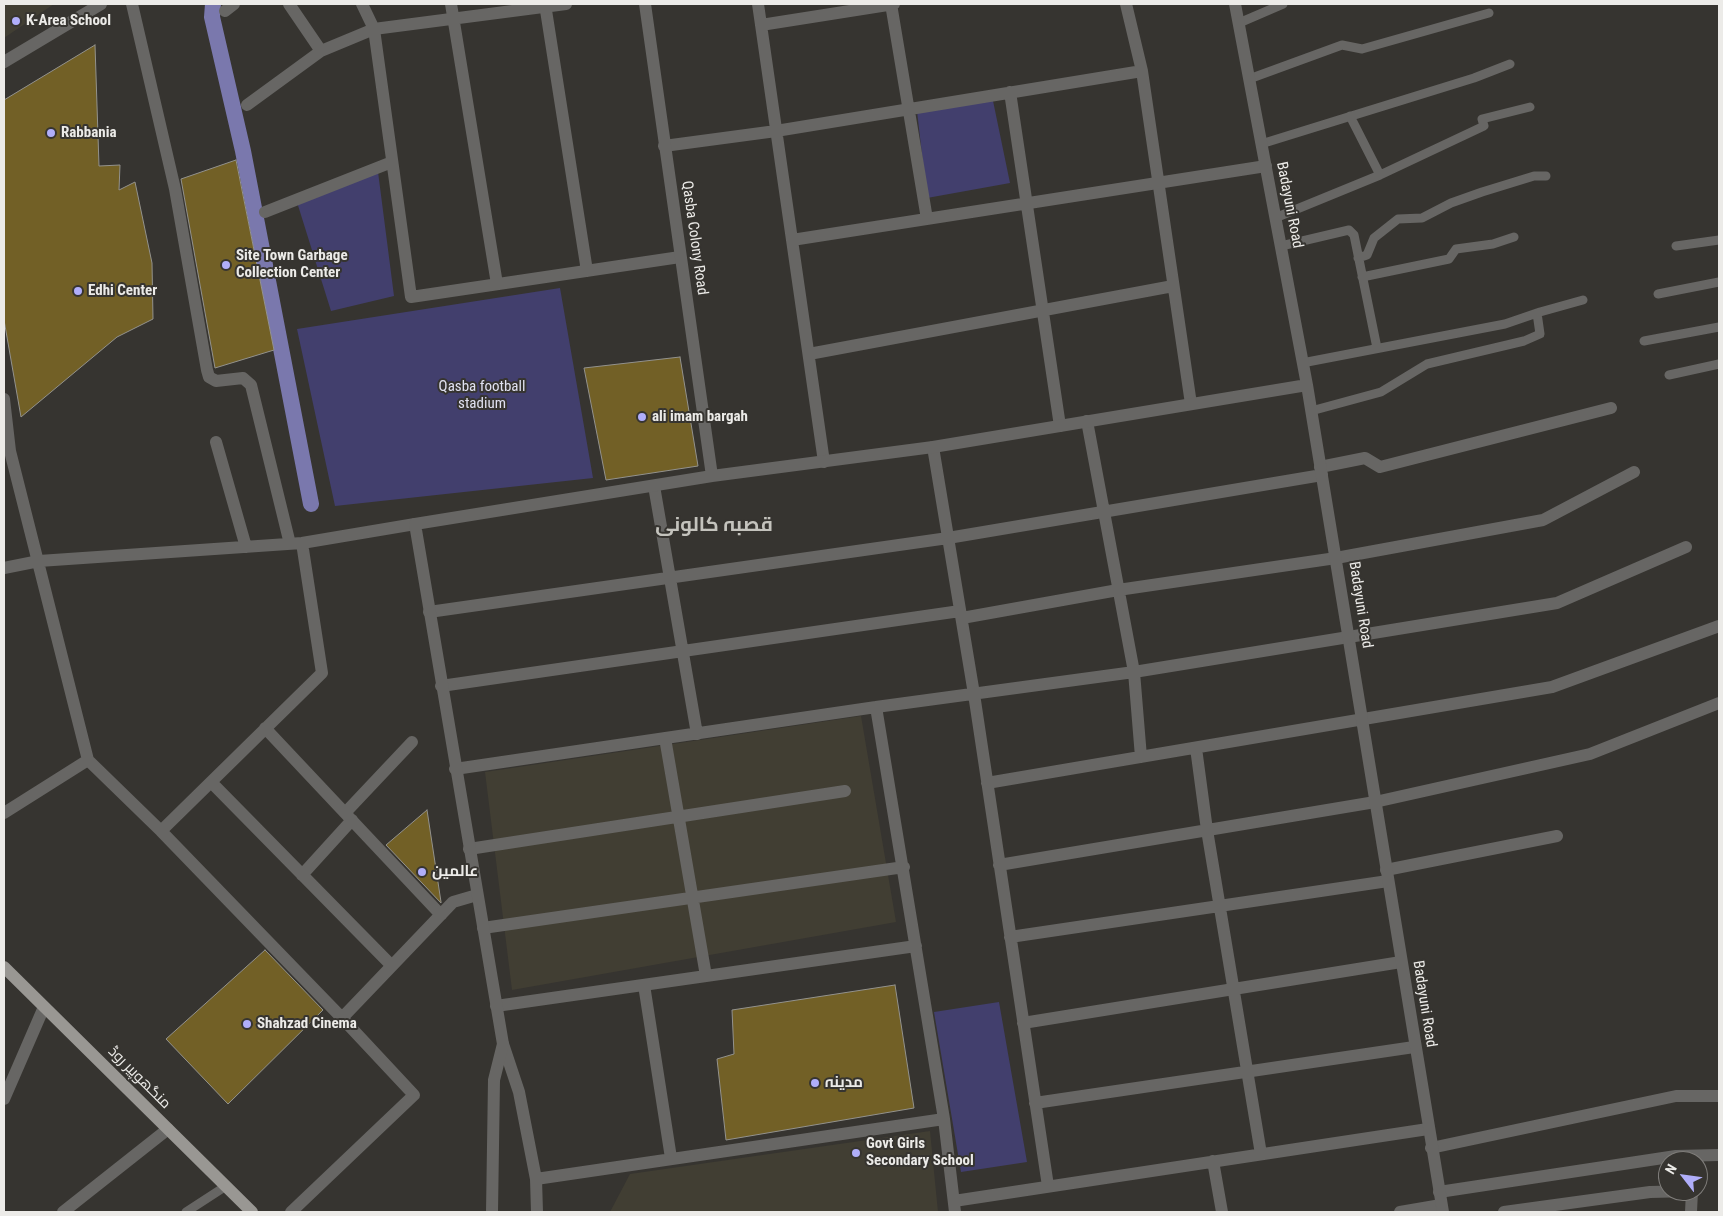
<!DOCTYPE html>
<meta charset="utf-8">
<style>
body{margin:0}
#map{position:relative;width:1723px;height:1216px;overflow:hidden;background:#363430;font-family:"Roboto Condensed",sans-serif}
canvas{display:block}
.frame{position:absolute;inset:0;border:5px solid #ecebe8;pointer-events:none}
.north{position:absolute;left:1658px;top:1151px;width:50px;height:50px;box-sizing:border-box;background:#363430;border:1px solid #7f7d7a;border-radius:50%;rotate:300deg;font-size:14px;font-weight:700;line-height:20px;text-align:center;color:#ecebe8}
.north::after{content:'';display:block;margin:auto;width:18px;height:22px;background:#b0aefa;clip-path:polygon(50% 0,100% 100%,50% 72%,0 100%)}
</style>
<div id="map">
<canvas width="1723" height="1216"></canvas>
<div class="frame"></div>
<div class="north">N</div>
</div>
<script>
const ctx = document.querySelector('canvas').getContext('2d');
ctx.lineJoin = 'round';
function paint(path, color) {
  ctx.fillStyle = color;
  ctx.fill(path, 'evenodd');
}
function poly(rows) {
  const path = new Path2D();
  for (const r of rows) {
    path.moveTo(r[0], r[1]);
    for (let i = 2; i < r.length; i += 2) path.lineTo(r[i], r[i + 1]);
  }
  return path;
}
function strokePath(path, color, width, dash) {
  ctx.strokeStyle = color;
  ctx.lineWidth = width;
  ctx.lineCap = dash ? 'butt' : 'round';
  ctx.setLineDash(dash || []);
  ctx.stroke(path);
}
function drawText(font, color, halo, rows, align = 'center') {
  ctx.font = font + ' "Roboto Condensed",Cairo,sans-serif';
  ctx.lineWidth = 4;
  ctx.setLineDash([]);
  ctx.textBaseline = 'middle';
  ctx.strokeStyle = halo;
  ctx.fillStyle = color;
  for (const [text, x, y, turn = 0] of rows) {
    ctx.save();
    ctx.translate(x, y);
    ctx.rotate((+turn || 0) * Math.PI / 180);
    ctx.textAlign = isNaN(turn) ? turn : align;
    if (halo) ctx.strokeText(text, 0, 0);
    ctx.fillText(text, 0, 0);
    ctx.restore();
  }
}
paint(poly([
 [4,4,54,4,4,38],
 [861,716,896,922,512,990,485,772],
 [930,1131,938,1212,610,1212,630,1174]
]), '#413e33');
paint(poly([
 [992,96,1010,183,927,198,917,111],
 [377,164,394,296,331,311,296,199],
 [560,288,593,478,335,506,297,329],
 [999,1002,1027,1162,961,1172,934,1012]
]), '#423f6d');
strokePath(poly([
 [213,4,212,17,243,151,311,504]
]), '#7a78ad', 16);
const building = poly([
 [95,45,99,166,120,165,119,190,135,182,152,263,153,319,117,337,21,417,4,320,4,100,95,45],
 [236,160,274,350,215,368,181,179,236,160],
 [680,357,698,466,606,480,584,368,680,357],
 [427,810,441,902,441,903,386,845,427,810],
 [265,950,323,1010,228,1104,166,1039,265,950],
 [895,985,914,1108,726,1140,717,1059,734,1054,732,1010,895,985]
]);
paint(building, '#726026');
strokePath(building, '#93928d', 1);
strokePath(poly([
 [1239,23,1283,4],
 [1249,79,1342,45,1362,49,1489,13],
 [1350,116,1380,175],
 [1261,144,1474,78,1510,64],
 [1275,218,1380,175,1484,126,1482,119,1530,107],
 [1281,246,1349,230,1354,235,1377,348],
 [1676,246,1719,240],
 [1358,258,1367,255,1374,238,1398,219,1422,218,1451,203,1482,192,1534,176,1546,176],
 [1362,277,1449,259,1456,249,1493,244,1514,237],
 [1658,294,1719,282],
 [1644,341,1719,327],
 [1302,363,1505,324,1540,312,1583,300],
 [1669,375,1719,364],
 [1311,411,1381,392,1427,364,1524,341,1540,334,1537,313],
 [186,1212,226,1186]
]), '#676664', 9);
strokePath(poly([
 [132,4,175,189,207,370,209,377,216,381,243,378,251,385,290,544],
 [289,4,321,51],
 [362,4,374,29,411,297,680,257],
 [451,4,497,284],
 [545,4,587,271],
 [758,4,824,462],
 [891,4,927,219],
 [1126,4,1142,71,1191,404],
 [225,11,234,4],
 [761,25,894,4],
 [1010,92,1060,426],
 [247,105,321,51,374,29,566,4],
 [664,146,776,131,1142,71],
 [265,212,392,162],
 [792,240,1266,166],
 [809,354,1173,286],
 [4,399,10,451,88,760,161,831,342,1018,414,1095,291,1212],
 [1087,421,1134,672,1141,757],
 [216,442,246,547],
 [933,447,974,694,1048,1186],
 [1320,467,1365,458,1380,467,1611,408],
 [654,486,697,734],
 [4,568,39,561,302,543,415,524],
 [429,612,948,538,1322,475],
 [962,618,1118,590,1336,558,1543,520,1634,472],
 [441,686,960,611],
 [876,707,944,1119,955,1212],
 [265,728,441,915],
 [665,738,706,976],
 [1196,748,1207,830,1261,1154],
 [455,769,876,707,1134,672,1557,603,1686,547],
 [211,782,392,966],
 [987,783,1552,687,1719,626],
 [4,813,88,760],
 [345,813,412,742],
 [161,831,322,673,302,543],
 [469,849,845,791],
 [999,865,1375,802,1590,754,1719,703],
 [1386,870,1557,836],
 [302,875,352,820],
 [483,928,904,867],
 [1010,937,1388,881],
 [644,985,671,1158],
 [496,1006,916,946],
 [342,1018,453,902,477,895],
 [1023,1023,1401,962],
 [503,1044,519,1092,536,1179,537,1212],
 [4,1099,44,1007],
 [1035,1103,1414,1047],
 [1431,1148,1676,1096,1719,1096],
 [1213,1161,1222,1212],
 [536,1179,944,1119],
 [1439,1192,1676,1156,1719,1155],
 [954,1201,1428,1129],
 [63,1212,168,1129],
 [1400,1212,1441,1205],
 [1504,1212,1650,1192,1692,1191],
 [1691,1212,1692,1191]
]), '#676664', 12);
strokePath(poly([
 [645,4,712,476],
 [1235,4,1307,385,1443,1212],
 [4,62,101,4],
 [492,1212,494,1080,503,1044,415,524,712,476,933,447,1307,385]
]), '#676664', 12);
strokePath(poly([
 [4,967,252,1212]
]), '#999793', 12);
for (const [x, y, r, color] of [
 [16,21,5,"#b0aefa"],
 [51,133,5,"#b0aefa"],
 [226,265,5,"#b0aefa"],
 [78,291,5,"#b0aefa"],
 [642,417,5,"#b0aefa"],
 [422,872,5,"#b0aefa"],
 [247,1024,5,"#b0aefa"],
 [815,1083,5,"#b0aefa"],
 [856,1153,5,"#b0aefa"]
]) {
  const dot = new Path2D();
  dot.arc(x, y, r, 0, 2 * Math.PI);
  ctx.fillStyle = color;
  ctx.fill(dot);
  strokePath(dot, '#363430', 2);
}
drawText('bold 15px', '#ecebe8', '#363430', [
 ["K-Area School",26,21],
 ["Rabbania",61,133],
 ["Site Town Garbage",236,256],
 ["Collection Center",236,273],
 ["Edhi Center",88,291],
 ["ali imam bargah",652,417],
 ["عالمین",432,872],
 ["Shahzad Cinema",257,1024],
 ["مدینہ",825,1083],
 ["Govt Girls",866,1144],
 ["Secondary School",866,1161]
], 'left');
drawText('15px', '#ecebe8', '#363430', [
 ["Badayuni Road",1289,205,79],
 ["Qasba Colony Road",694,238,82],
 ["Badayuni Road",1360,605,81],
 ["Badayuni Road",1424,1004,81],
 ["منگھوپیر روڈ",139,1078,45]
]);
drawText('15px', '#e0e1f1', '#363430', [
 ["Qasba football",482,387],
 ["stadium",482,404]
]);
drawText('bold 20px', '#c4c3bd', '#363430', [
 ["قصبہ کالونی",714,526]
]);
</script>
